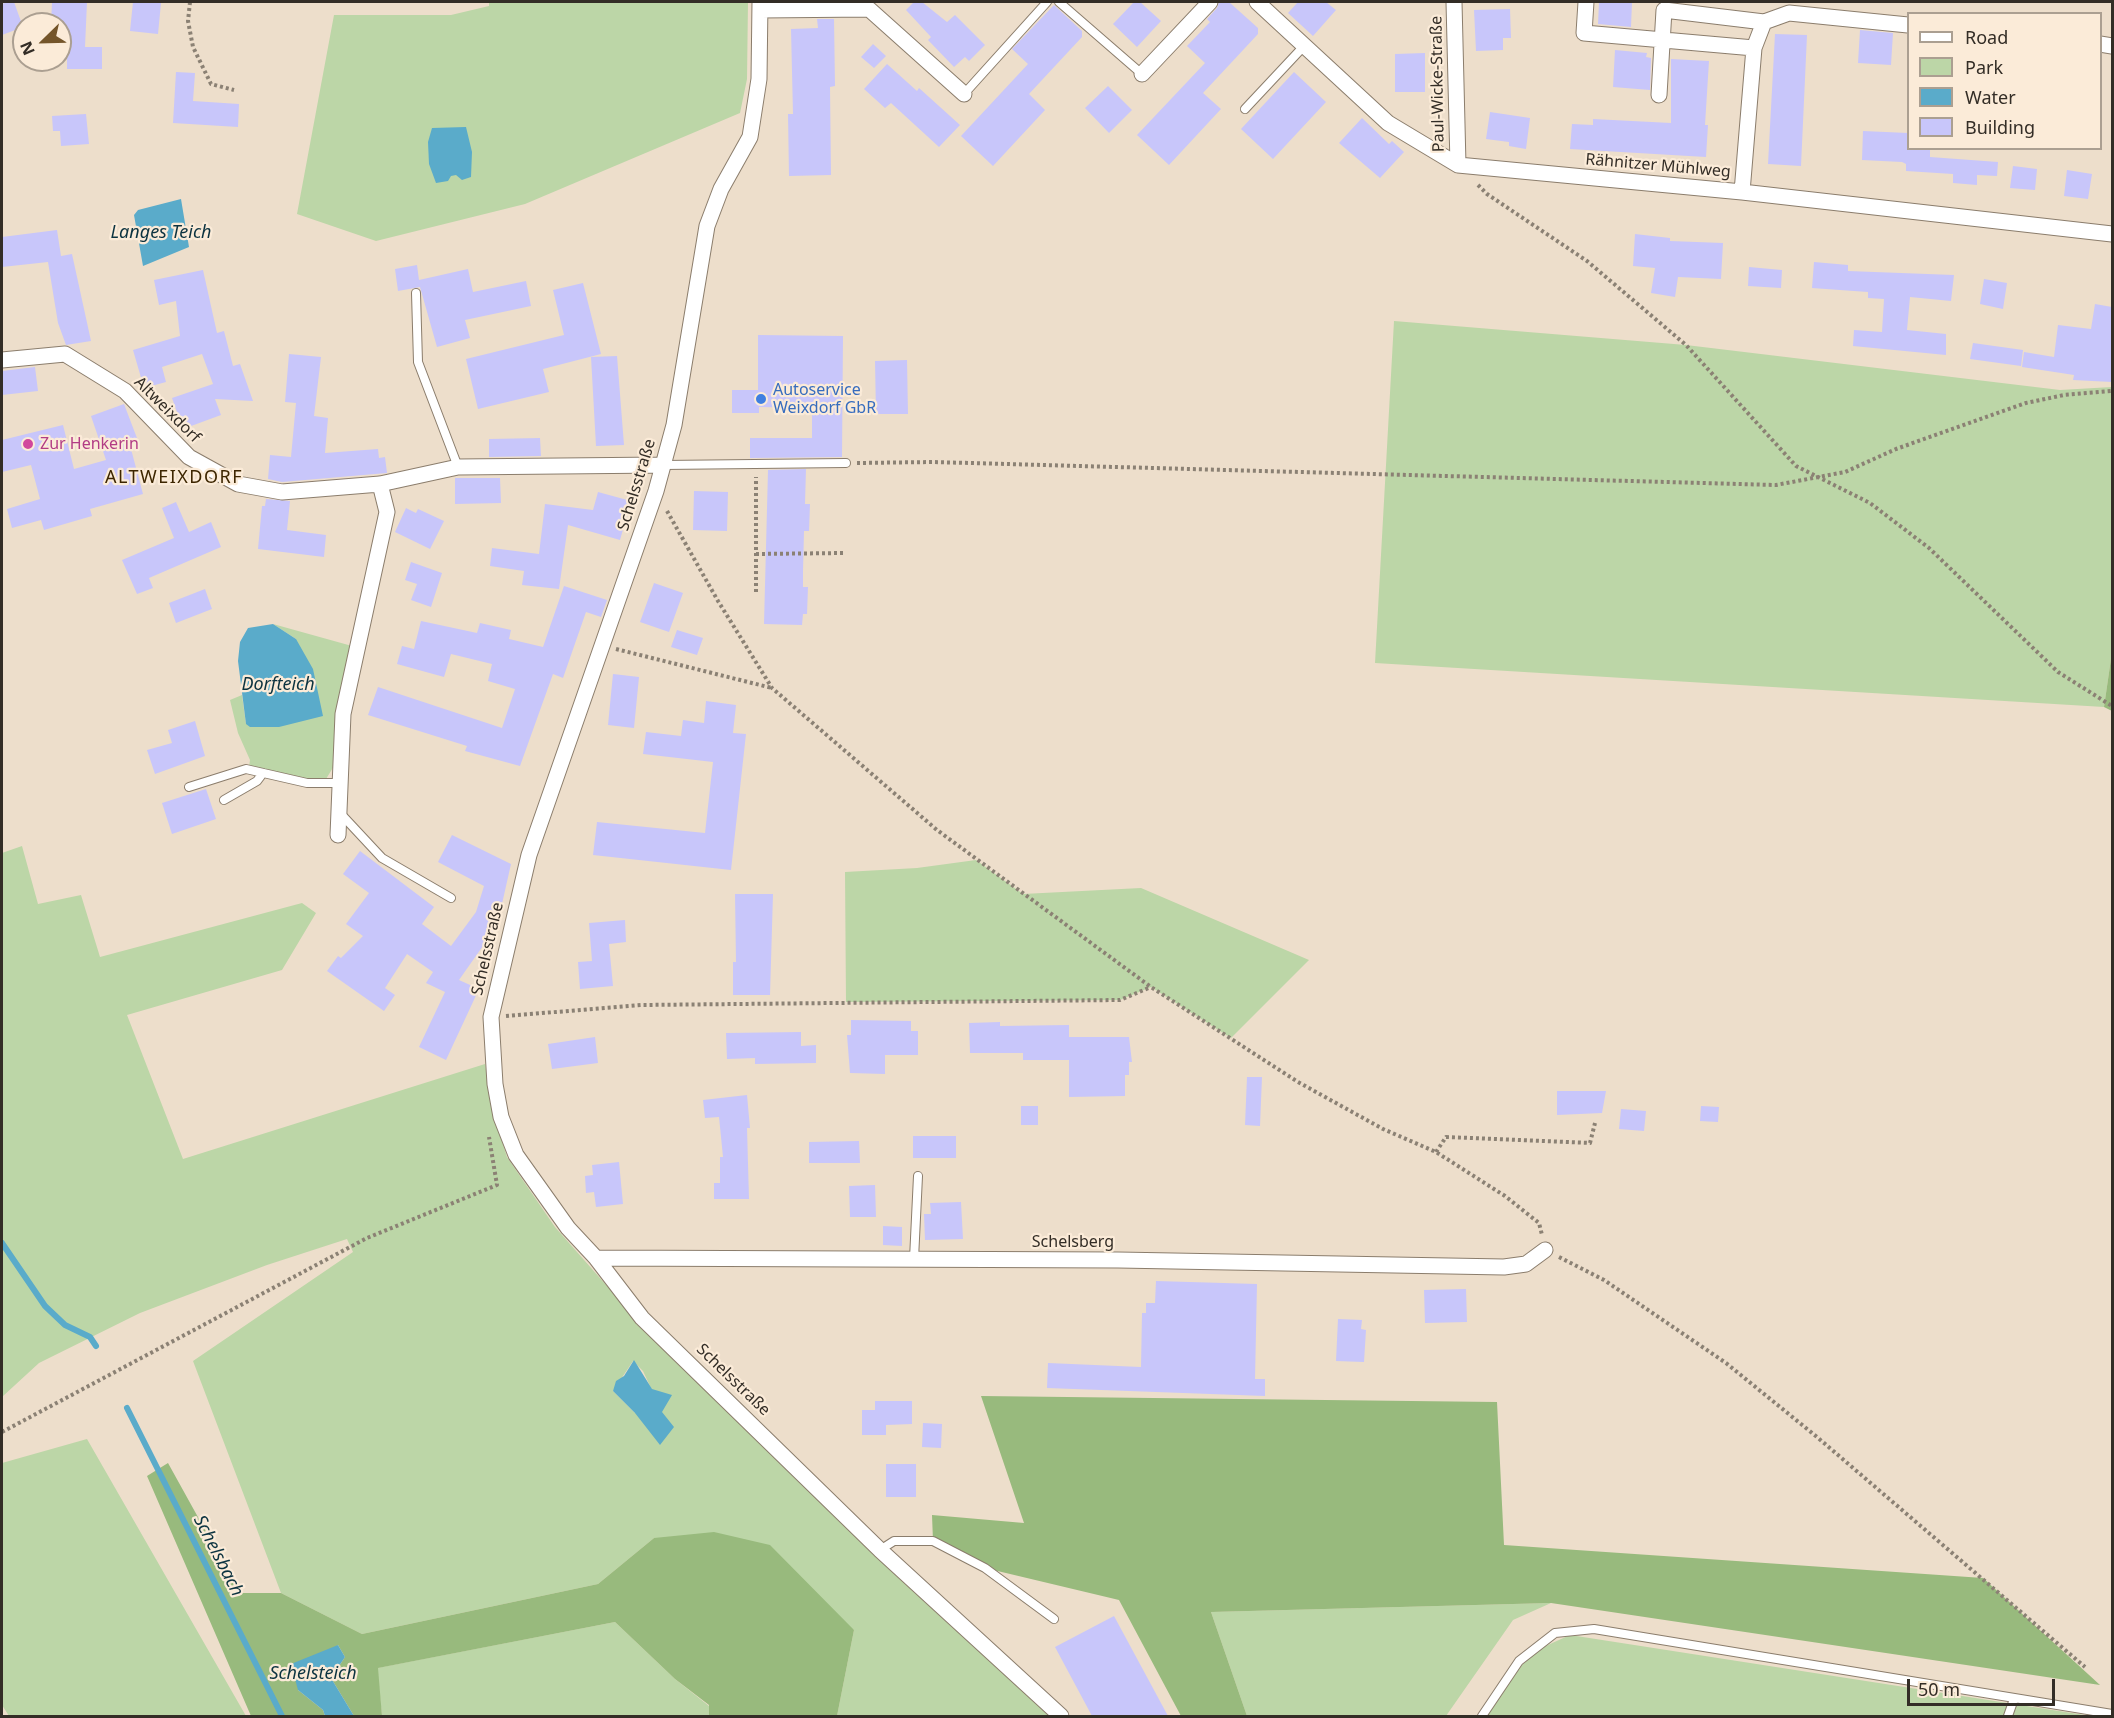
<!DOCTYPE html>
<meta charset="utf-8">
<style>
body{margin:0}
#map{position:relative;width:2114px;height:1718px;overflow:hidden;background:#eddecb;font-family:"Noto Sans",sans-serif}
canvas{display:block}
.frame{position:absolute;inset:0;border:3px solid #332d26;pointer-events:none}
.legend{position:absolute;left:1907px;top:12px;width:195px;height:138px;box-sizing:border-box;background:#fbebd8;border:2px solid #ab9f91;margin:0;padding:8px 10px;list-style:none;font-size:18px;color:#332d26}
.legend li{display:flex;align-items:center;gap:12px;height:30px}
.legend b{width:30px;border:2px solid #ab9f91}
.north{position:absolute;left:12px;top:12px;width:60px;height:60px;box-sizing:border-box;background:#fbebd8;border:2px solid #ab9f91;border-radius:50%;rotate:247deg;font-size:16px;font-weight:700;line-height:24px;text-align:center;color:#332d26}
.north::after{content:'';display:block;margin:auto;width:21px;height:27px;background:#74552a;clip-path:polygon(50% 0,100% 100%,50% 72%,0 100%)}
.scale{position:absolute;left:1907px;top:1679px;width:148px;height:27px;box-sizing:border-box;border:3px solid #332d26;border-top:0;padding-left:8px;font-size:18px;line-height:21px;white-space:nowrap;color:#332d26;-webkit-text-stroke:4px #fbebd8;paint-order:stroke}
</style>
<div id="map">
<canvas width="2114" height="1718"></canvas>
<div class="frame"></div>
<ul class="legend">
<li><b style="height:8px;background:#fff"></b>Road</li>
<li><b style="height:16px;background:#bcd6a7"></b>Park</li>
<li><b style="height:16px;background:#5aabca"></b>Water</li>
<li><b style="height:16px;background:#c8c6fa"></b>Building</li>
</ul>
<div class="north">N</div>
<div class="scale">50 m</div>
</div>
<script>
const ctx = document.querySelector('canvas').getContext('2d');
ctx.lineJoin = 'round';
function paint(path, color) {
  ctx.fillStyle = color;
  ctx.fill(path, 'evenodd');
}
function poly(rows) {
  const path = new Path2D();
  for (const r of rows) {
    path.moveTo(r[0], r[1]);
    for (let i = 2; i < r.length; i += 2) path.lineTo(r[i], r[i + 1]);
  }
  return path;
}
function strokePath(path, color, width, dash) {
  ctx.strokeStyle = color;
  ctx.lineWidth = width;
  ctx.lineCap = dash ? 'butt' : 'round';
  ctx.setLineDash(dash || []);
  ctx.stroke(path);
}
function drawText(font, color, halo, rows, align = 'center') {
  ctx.font = font + ' "Noto Sans",sans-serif';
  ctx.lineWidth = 4.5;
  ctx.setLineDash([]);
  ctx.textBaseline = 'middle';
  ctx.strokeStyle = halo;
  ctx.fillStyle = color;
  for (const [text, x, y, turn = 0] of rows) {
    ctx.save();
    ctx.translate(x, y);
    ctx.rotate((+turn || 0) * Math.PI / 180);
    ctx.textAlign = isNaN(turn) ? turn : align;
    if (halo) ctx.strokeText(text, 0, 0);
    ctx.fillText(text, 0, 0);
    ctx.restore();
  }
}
paint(poly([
 [489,2,748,2,747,79,740,113,525,204,376,241,297,214,334,15,451,15,489,6],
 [1394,321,1686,345,2060,390,2112,387,2112,652,2104,707,1375,663],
 [273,624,352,646,334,766,326,779,310,781,249,767,250,760,238,733,230,700,242,695,246,724,296,639],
 [22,846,38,904,81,895,100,957,302,903,316,913,282,970,127,1015,183,1159,485,1064,495,1118,507,1157,555,1227,644,1328,891,1571,1050,1716,837,1716,854,1630,654,1538,598,1584,362,1634,281,1593,193,1361,353,1252,347,1239,267,1265,140,1313,39,1363,2,1397,2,853],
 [633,1361,643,1371,662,1412,635,1413,613,1391],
 [976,860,1023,894,1141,888,1309,960,1231,1038,1151,987,1120,1000,846,1002,845,872,917,868],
 [87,1439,246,1716,9,1716,2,1705,2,1463],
 [1551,1603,1513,1620,1446,1716,1247,1716,1211,1612],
 [615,1622,675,1679,709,1706,709,1716,382,1716,377,1668],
 [1570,1635,2091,1716,1487,1716,1521,1666,1539,1649]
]), '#bcd6a7');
paint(poly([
 [2112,652,2112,711,2104,707],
 [981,1396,1497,1402,1504,1545,1983,1578,2100,1685,1551,1603,1211,1612,1247,1716,1181,1716,1119,1600,985,1568,933,1541,932,1515,1024,1523],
 [168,1463,240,1593,281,1593,362,1634,598,1584,654,1538,714,1532,770,1545,854,1630,837,1716,709,1716,709,1705,675,1679,615,1622,378,1668,382,1716,354,1716,331,1678,345,1657,338,1645,298,1690,323,1710,325,1716,251,1716,147,1476]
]), '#98ba7d');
paint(poly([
 [466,127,472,152,471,177,462,180,456,175,451,176,448,181,436,183,429,164,428,142,432,128],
 [181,199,189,247,143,266,134,215,138,210],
 [273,624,296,639,313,669,323,716,279,727,250,727,246,724,238,661,240,642,248,628],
 [634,1360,652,1389,672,1395,662,1412,674,1427,660,1445,635,1413,613,1391,616,1381,624,1376],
 [338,1645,345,1657,331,1678,354,1716,325,1716,323,1710,298,1690,291,1664]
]), '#5aabca');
strokePath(poly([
 [2,1243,45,1306,65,1325,90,1337,96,1346],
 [127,1408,282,1716]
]), '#5aabca', 6);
paint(poly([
 [8,2,14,2,23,27,2,35,2,4],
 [52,2,87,2,85,47,102,47,102,69,67,69,67,41,60,40,60,24,51,24],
 [133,2,161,3,158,34,130,31],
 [914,2,922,2,947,22,955,15,985,45,969,61,965,57,954,67,928,40,931,37,906,10],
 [1134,2,1140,2,1161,21,1137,47,1113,24],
 [1219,2,1229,2,1258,28,1258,34,1203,93,1221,109,1169,165,1137,135,1205,63,1187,46,1210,22,1207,19,1217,8],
 [1298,2,1326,2,1336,10,1313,36,1288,13],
 [1599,2,1632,2,1631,27,1598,24],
 [1054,5,1082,31,1082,37,1029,94,1045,110,993,166,961,136,1028,64,1012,49],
 [1510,9,1511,38,1503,38,1503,50,1476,51,1474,10],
 [817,19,834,19,835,86,830,87,831,175,789,176,788,114,793,114,791,29,818,28],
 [1860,30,1893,33,1891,65,1858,63],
 [1775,34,1807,35,1801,166,1768,164],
 [873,44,886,56,874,68,861,57],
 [1615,50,1647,53,1646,57,1651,58,1650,90,1613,87],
 [1425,53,1425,92,1395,92,1395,54],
 [1671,59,1709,61,1705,125,1708,125,1706,157,1570,149,1572,124,1593,125,1593,119,1671,123],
 [887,64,917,91,919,88,960,125,939,147,891,103,885,108,864,89],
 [176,72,195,73,193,101,239,104,238,127,173,123],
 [1294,72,1326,102,1273,159,1241,129],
 [1108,86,1132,110,1109,133,1085,108],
 [1490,112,1530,118,1526,149,1509,146,1509,142,1486,139],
 [86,114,89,144,61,146,60,131,53,131,52,116],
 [1362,118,1389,144,1392,141,1404,152,1380,178,1339,143],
 [1863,131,1908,133,1908,148,1930,148,1930,157,1998,162,1997,176,1977,175,1977,185,1953,183,1953,174,1906,171,1906,164,1902,162,1862,160],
 [2013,166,2037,169,2035,190,2010,188],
 [2067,170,2092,174,2088,199,2064,196],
 [57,230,61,256,72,254,91,341,66,345,58,323,48,262,2,267,2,237],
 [1635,234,1670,238,1670,241,1723,243,1721,279,1678,277,1675,297,1651,293,1655,268,1633,266],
 [1814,262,1848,265,1848,271,1954,275,1951,301,1910,297,1907,330,1946,334,1946,355,1853,346,1854,330,1882,332,1884,299,1868,298,1868,292,1812,288],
 [417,265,419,280,468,269,473,292,526,281,531,306,465,320,470,338,437,347,420,287,398,291,395,269],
 [1749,267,1782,270,1781,288,1748,286],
 [203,270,217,333,224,331,233,366,240,364,253,401,215,399,221,415,183,429,172,398,213,384,202,354,162,367,166,382,144,388,133,350,180,336,176,301,159,305,154,280],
 [1984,279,2007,283,2003,309,1980,304],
 [583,283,601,354,543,369,549,392,478,409,466,359,564,335,553,290],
 [2095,304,2112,307,2112,382,2073,380,2074,375,2022,367,2024,352,2054,357,2058,325,2091,329],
 [758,335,843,336,842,457,750,458,750,438,812,438,812,408,759,407,759,413,732,413,732,390,758,390],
 [1973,343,2023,350,2021,366,1970,359],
 [289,354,321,357,314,416,328,418,325,453,378,449,379,458,385,457,387,473,282,482,268,479,270,455,291,457,296,403,285,402],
 [617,356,624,445,596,446,591,357],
 [907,360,908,414,876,414,875,361],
 [35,367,38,391,2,395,2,371],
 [124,404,140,446,131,449,143,494,90,509,92,516,44,530,41,520,12,528,7,509,40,499,31,465,2,472,2,440,63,425,74,469,106,460,91,416],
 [540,438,541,456,489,457,489,439],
 [806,469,805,504,810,504,809,531,804,531,803,571,803,587,808,587,807,614,803,614,802,625,764,624,768,470],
 [455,478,500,478,501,503,455,504],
 [694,491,728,492,727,531,693,530],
 [598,492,631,501,620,540,568,525,559,589,522,585,524,571,490,566,492,548,539,554,545,504,593,510],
 [266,499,290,501,287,530,326,535,324,557,258,549,262,506,265,506],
 [176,502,189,532,211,522,221,547,149,578,153,588,137,594,122,560,174,538,162,508],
 [406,508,416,513,418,509,444,521,430,549,395,532],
 [411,562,442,573,431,607,411,600,417,584,405,580],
 [654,583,683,593,669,632,640,622],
 [564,586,607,600,601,617,586,612,563,678,553,674,520,766,465,751,467,746,368,715,378,687,502,728,515,689,488,681,492,664,451,654,444,677,397,664,402,646,414,649,421,621,477,633,480,623,511,630,509,639,543,647],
 [205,589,212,609,176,623,169,603],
 [677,630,703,638,697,655,671,647],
 [613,674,639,677,634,728,608,725],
 [706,701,736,705,733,733,746,734,731,870,593,855,597,822,705,833,713,762,643,754,646,732,681,736,683,720,704,723],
 [195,721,205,756,155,774,147,750,172,743,168,730],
 [206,789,216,819,172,834,162,803],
 [452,835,511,864,497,926,459,980,479,989,446,1060,419,1047,445,992,426,983,433,972,407,954,385,988,395,995,384,1011,327,971,338,956,341,958,363,936,346,924,369,893,343,874,360,851,434,907,422,924,451,946,476,912,484,886,438,862],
 [735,894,773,894,770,995,733,995,733,962,736,962],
 [625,920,626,942,609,944,613,986,580,989,578,962,592,961,589,923],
 [851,1020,911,1021,911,1031,918,1031,918,1055,885,1055,885,1074,850,1073,847,1035,851,1035],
 [1000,1022,1000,1026,1069,1025,1069,1037,1129,1037,1132,1062,1129,1062,1129,1075,1125,1075,1125,1096,1069,1097,1069,1060,1023,1060,1023,1053,970,1053,969,1023],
 [801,1032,801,1046,816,1045,816,1063,755,1064,755,1058,727,1059,726,1033],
 [595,1037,598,1063,552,1069,548,1044],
 [1247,1077,1262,1077,1260,1126,1245,1125],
 [1557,1091,1606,1091,1602,1113,1557,1115],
 [747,1095,750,1128,747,1128,749,1199,714,1199,714,1183,720,1183,720,1157,723,1157,719,1117,705,1118,703,1100],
 [1021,1106,1038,1106,1038,1125,1021,1125],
 [1701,1106,1719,1107,1718,1122,1700,1121],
 [1621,1109,1646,1111,1644,1131,1619,1129],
 [913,1136,956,1136,956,1158,913,1158],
 [859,1141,860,1163,809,1163,809,1142],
 [619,1162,623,1204,596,1207,594,1192,586,1193,585,1176,593,1175,592,1165],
 [875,1185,876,1217,850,1217,849,1186],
 [961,1202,963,1239,925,1240,924,1214,931,1214,930,1203],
 [883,1226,902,1227,902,1246,883,1245],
 [1156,1281,1257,1284,1255,1379,1265,1379,1265,1396,1047,1388,1048,1363,1141,1367,1142,1313,1146,1313,1146,1303,1155,1303],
 [1466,1289,1467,1322,1425,1323,1424,1290],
 [1338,1319,1362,1320,1361,1329,1366,1330,1364,1362,1336,1361],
 [875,1401,912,1401,912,1424,886,1425,886,1435,862,1435,862,1410,875,1410],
 [923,1423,942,1424,941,1448,922,1447],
 [886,1464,916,1464,916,1497,886,1497],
 [1114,1616,1168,1716,1092,1716,1055,1647]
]), '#c8c6fa');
const service = poly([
 [1059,2,1142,74],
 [964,94,1047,2],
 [1245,109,1304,46],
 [416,293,418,362,458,467],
 [663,465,846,463],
 [189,787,246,769,307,783,340,783],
 [224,800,257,781,263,773],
 [340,813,382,858,451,898],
 [914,1259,918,1176],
 [880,1550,894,1541,933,1541,985,1568,1054,1619],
 [1482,1716,1519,1661,1555,1633,1594,1629,2112,1714],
 [2008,1716,2014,1699]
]);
const minor = poly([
 [760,2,759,79,750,137,721,189,707,226,674,425,656,491,529,855,491,1017,495,1084,501,1117,516,1155,568,1228,596,1258,642,1318,880,1550,1061,1716],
 [1257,2,1388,123,1458,165,1742,192,2112,234],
 [1454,2,1458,165],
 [1586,2,1584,33,1754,48],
 [760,10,869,9,964,94],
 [2100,44,2112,46],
 [1142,74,1210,2],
 [1659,95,1664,10,1764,22],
 [1742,192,1754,48,1764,22,1789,13,1908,25],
 [2,360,65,354,125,391,189,457,238,484,282,492,380,484,458,467,663,465],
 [338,835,343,714,387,512,380,484],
 [596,1258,1118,1260,1504,1267,1526,1264,1545,1250]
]);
strokePath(service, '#8b7d6c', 10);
strokePath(minor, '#8b7d6c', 17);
strokePath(poly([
 [190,2,188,21,193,47,211,84,234,90],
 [1478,185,1487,194,1587,261,1686,345,1796,466,1870,503,1929,548,2058,672,2112,706],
 [857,463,933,462,1776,485,1845,472,1896,449,2026,403,2064,395,2112,391],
 [667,511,718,601,772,688,937,830,1151,987,1298,1082,1383,1129,1436,1152,1505,1196,1539,1223,1542,1235],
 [756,554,844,553],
 [756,592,756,477],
 [616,649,772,688],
 [506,1016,642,1005,1120,1000,1151,987],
 [1436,1152,1446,1137,1590,1143,1595,1123],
 [1559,1257,1604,1280,1726,1363,1817,1437,2085,1667],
 [2,1432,367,1238,497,1185,489,1137]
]), '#8b8174', 4, [3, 3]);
strokePath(service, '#fff', 8);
strokePath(minor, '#fff', 15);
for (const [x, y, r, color] of [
 [761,399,6,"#3f7fe0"],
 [28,444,6,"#d1479c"]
]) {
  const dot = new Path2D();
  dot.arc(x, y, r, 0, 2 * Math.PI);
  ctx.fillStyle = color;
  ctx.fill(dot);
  strokePath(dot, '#fbebd8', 2);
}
drawText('16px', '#332d26', '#fbebd8', [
 ["Paul-Wicke-Straße",1438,84,-91],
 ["Rähnitzer Mühlweg",1658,166,5],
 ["Altweixdorf",167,410,45],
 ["Schelsstraße",637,485,-73],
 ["Schelsstraße",488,949,-77],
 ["Schelsberg",1073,1242],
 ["Schelsstraße",733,1380,44]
]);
drawText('16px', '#366cbe', '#fbebd8', [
 ["Autoservice",773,390],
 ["Weixdorf GbR",773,408]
], 'left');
drawText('16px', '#b23c85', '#fbebd8', [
 ["Zur Henkerin",40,444]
], 'left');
drawText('italic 18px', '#0c3340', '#fbebd8', [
 ["Langes Teich",161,233],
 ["Dorfteich",278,685],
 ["Schelsbach",218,1556,63],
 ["Schelsteich",313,1674]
]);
ctx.letterSpacing = '1.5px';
drawText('18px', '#3d2601', '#fbebd8', [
 ["ALTWEIXDORF",174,478]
]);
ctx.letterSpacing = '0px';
</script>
